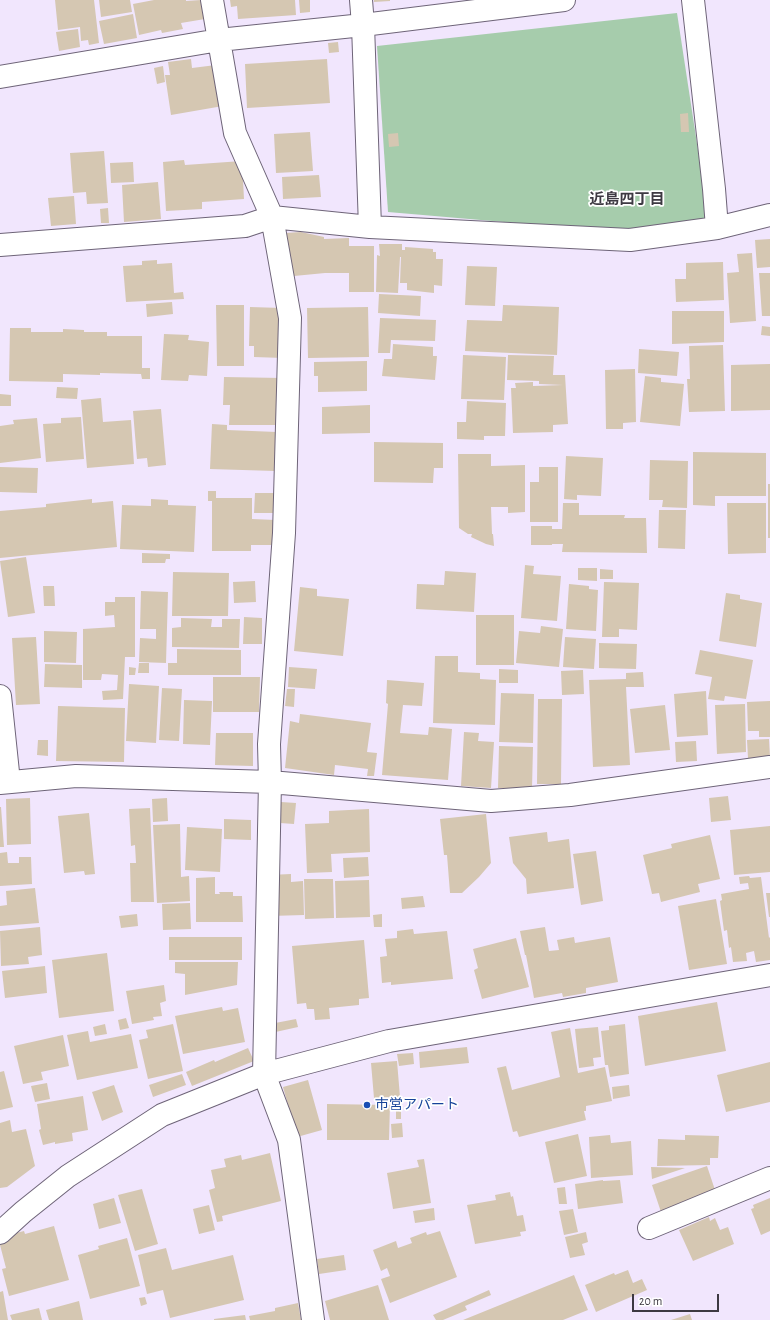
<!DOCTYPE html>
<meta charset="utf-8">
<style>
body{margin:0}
#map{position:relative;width:770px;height:1320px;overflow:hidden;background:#f1e6fd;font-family:"Alegreya Sans",sans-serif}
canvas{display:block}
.scale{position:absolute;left:632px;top:1294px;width:87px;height:18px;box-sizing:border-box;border:2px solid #3d3942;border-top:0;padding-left:5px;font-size:12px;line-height:14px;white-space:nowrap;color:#3d3942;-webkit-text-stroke:3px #fff;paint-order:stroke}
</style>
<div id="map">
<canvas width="770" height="1320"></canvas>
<div class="scale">20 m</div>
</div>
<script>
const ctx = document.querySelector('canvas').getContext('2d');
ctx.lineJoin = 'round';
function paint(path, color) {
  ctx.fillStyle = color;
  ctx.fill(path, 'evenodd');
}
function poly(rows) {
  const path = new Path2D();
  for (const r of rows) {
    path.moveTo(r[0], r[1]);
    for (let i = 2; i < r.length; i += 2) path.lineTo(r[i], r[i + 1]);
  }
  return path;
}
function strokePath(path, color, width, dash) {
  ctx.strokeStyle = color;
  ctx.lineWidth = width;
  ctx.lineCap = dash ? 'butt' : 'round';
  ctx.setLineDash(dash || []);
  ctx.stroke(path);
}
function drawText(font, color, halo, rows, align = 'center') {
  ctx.font = font + ' "Alegreya Sans","Noto Sans JP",sans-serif';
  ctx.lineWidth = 3.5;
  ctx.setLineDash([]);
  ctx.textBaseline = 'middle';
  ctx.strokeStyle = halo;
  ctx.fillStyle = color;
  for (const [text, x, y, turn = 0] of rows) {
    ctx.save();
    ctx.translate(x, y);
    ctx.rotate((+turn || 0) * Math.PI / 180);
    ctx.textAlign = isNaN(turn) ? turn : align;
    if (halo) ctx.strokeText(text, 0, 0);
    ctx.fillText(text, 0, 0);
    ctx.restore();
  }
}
paint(poly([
 [677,13,709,222,632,233,388,212,377,46]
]), '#a6ccac');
paint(poly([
 [55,0,94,0,99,43,89,45,88,40,81,41,80,27,58,30],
 [99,0,130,0,132,12,101,17],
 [154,0,186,0,186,1,201,0,205,19,181,23,183,29,162,33,161,30,139,35,133,4],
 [230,0,295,0,296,15,238,19,237,6,231,7],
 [299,0,310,0,310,12,300,13],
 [374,0,390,0,390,1,374,2],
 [133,14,137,38,104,44,99,21],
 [78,29,80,47,59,51,56,32],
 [338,42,339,52,329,53,328,43],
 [191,59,192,68,216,65,223,106,171,115,165,75,170,75,168,62],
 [327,59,330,103,247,108,245,64],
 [163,66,165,82,157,84,154,68],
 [688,113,689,132,681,132,680,114],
 [310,132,313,171,276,173,274,134],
 [398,133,399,146,389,147,388,134],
 [104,151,108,203,87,204,86,192,73,193,70,153],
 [184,160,185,165,242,161,244,199,202,202,202,209,166,211,163,162],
 [133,162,134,182,111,183,110,163],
 [319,175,321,197,283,199,282,177],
 [158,182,161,219,124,222,122,185],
 [74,196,76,224,51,226,48,198],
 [108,208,109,223,101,223,100,209],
 [301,232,324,237,324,239,349,238,349,246,374,246,374,292,349,292,349,273,325,273,294,276,285,233],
 [770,239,770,267,757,268,755,240],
 [379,244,402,244,402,250,405,250,405,247,433,249,433,252,436,252,436,259,443,259,442,286,434,285,434,293,407,290,407,283,400,283,401,257,400,257,398,293,376,292,377,255,380,256],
 [752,253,756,321,730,323,727,273,739,272,737,254],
 [157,260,157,264,172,263,174,293,183,292,184,299,126,302,123,266,142,265,142,261],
 [723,262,724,300,676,302,675,279,686,279,686,263],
 [467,266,497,267,495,306,465,305],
 [759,273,770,273,770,316,762,316],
 [379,294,421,296,420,316,378,313],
 [172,302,173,314,147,317,146,304],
 [216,305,244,305,244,366,217,366],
 [503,305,559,307,557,355,465,351,467,320,502,321],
 [250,307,282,308,283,358,254,357,254,346,249,346],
 [368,307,369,357,308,358,307,308],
 [672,311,724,311,724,342,672,344],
 [380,318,436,320,435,341,391,340,390,353,378,353],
 [762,326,770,327,770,336,761,335],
 [10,328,31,328,31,332,63,332,63,329,84,330,84,332,107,332,107,336,142,336,142,368,150,368,150,379,142,379,141,374,100,373,100,375,63,374,63,382,9,381],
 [164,334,189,335,188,340,209,342,207,376,189,375,188,381,161,380],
 [393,344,433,347,433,356,437,356,435,380,382,376,384,359,392,359],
 [723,345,725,411,689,412,687,379,690,379,689,346],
 [639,349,679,352,677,376,638,373],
 [463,355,506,357,504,400,461,399],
 [508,355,554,356,553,375,565,375,568,424,553,425,553,432,513,433,511,388,516,388,515,383,533,382,533,386,563,385,539,384,539,381,507,380],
 [367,361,367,391,318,392,318,376,314,376,314,362],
 [770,364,770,410,731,411,731,365],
 [635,369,636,422,623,423,623,429,606,429,605,370],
 [645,376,661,378,661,382,684,384,680,426,640,422],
 [224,377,282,378,281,425,229,425,230,405,223,405],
 [57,387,78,388,77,399,56,398],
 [0,394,11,395,11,406,0,406],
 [101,398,103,422,131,420,134,464,87,468,81,400],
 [467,401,506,403,505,436,484,436,484,440,457,439,457,422,466,422],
 [370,405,370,433,322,434,322,407],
 [161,409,166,465,148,467,147,458,137,459,133,411],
 [81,417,84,459,46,462,43,424,61,423,61,418],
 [37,418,41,458,0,463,0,426,14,424,13,420],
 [212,424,227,425,227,430,277,432,275,471,210,469],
 [374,442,443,443,443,468,434,468,433,483,374,482],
 [693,452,766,453,766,496,715,496,715,506,693,505],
 [458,454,491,454,491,466,525,465,525,512,508,513,508,507,491,507,492,534,493,534,494,546,486,544,471,537,472,534,468,534,459,528],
 [566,456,603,458,601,496,577,495,577,500,564,499],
 [650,460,688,461,687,508,662,507,663,500,649,500],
 [0,467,38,468,37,493,0,492],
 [539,467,558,467,558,522,530,522,530,482,539,482],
 [768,484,770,484,770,538,768,538],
 [208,491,216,491,216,498,252,498,252,519,276,520,276,545,251,545,251,551,212,551,212,501,208,501],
 [255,493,276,493,276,513,254,513],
 [92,499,92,503,113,501,117,547,0,558,0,511,46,507,46,504],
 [151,499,168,500,168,505,196,506,194,552,120,549,122,505,151,506],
 [563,503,579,503,579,515,625,515,624,518,646,518,647,553,562,552,563,544,552,544,552,545,531,545,531,526,552,526,552,529,562,529],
 [727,503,766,503,766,553,728,554],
 [659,510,686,510,685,549,658,548],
 [142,553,170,554,170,559,166,559,165,563,142,563],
 [26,557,35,613,8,617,0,561],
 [525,565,534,566,533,574,561,576,557,621,521,618],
 [578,568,597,568,597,581,578,580],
 [600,569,613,570,613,579,600,579],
 [445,571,476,573,474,612,416,609,417,584,444,585],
 [173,572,229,573,228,616,172,616],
 [255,581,256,602,234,603,233,582],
 [604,582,639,583,637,630,619,629,619,637,602,637],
 [569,584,589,586,589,589,598,590,596,631,566,629],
 [43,586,54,586,55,606,44,606],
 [300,587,317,589,317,596,349,599,343,656,294,651],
 [141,591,168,592,166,663,139,662,140,638,156,639,156,629,140,629],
 [726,593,740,595,740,599,762,603,756,647,719,641],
 [115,597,135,597,135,657,125,657,123,699,103,700,102,691,117,690,118,675,102,674,101,680,83,680,83,629,115,627,114,615,105,616,105,602,115,602],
 [476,615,514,615,514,665,476,665],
 [244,617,262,618,262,644,243,644],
 [181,618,212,619,211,627,222,627,222,619,240,619,239,648,172,647,172,628,181,627],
 [541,626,563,629,559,667,516,663,519,631,540,633],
 [44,631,77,632,76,663,44,662],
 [36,637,40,704,16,705,12,638],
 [565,637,596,639,594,669,563,667],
 [599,643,637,644,636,669,599,668],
 [177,649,241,650,241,675,168,675,168,663,177,663],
 [700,650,753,660,746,699,725,696,724,701,708,699,712,677,695,674],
 [435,656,458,656,458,672,480,673,480,679,496,680,495,725,433,723],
 [139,663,149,663,149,673,138,673],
 [45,664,82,665,82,688,44,687],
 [129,667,136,668,135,675,129,675],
 [289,667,317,669,315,689,288,687],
 [499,669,518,670,518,683,499,683],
 [583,670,584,694,562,695,561,671],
 [643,672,644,687,626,687,630,765,593,767,589,680,626,679,626,673],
 [213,677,260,677,259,712,213,712],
 [387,680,424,683,422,706,403,705,400,733,428,735,429,727,452,729,448,780,382,775,388,704,386,703],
 [129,684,159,686,156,743,126,741],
 [162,688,182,689,179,741,159,740],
 [287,689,295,689,294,707,285,706],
 [706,691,708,735,677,737,674,694],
 [501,693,534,694,533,743,499,742],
 [538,699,562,699,561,784,537,784],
 [184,700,212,701,210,745,183,744],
 [770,701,770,737,759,737,759,731,748,731,747,702],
 [745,704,746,752,717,754,715,705],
 [665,705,670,750,635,753,630,709],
 [58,706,125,708,124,762,56,761],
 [300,714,371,723,367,752,377,753,374,776,367,776,368,769,335,765,334,775,285,768,290,721,299,723],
 [464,732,479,733,478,741,494,742,491,788,461,786],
 [216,733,253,733,253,766,215,765],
 [769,739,770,757,748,758,747,740],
 [38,740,48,740,48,756,37,755],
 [696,741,697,761,676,762,675,742],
 [499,746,533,747,532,788,498,788],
 [728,796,731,820,711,822,709,798],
 [30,798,31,844,7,845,6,799],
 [167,798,168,821,153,822,152,799],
 [281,802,296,803,294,824,280,823],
 [0,807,1,807,4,847,0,847],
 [150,808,154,902,131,902,130,863,136,863,135,845,131,846,129,809],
 [369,809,370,852,331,854,332,872,307,873,305,824,329,823,329,811],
 [89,813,95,874,85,875,84,871,64,873,58,816],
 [486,814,491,863,479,877,462,893,450,893,447,855,444,855,440,819],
 [224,819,251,820,251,840,224,839],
 [180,824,181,877,189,876,190,901,157,903,153,825],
 [770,826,770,872,734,875,730,830],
 [187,827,222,829,220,872,185,870],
 [547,832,548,842,569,839,574,888,527,894,526,879,513,863,509,837],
 [710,835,720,879,698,884,700,892,661,902,659,893,652,894,643,855,672,848,671,844],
 [596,851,603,901,581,905,573,854],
 [7,852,8,863,19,863,19,857,31,857,32,884,0,886,0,853],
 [368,857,369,876,344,878,343,858],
 [291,874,291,882,303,881,304,915,270,916,269,875],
 [749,876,750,878,761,877,769,938,770,937,770,960,756,962,754,951,746,953,747,961,733,962,731,947,729,948,727,930,724,931,720,901,722,900,721,894,749,889,748,883,740,884,739,877],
 [215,877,215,894,220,894,219,892,233,892,233,896,242,896,243,922,196,922,196,878],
 [304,879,333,879,334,918,305,919],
 [369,880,370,917,336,918,335,881],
 [35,888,39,923,0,926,0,906,7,905,6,891],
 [766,893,770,893,770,917,769,917],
 [423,896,425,907,402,909,401,898],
 [716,899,727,964,689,970,678,906],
 [190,903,191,929,163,930,162,904],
 [137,914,138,926,121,928,119,916],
 [382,914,382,927,374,927,373,915],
 [40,927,42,955,28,957,29,964,1,966,0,931],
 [545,927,549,951,559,950,557,940,574,937,575,943,610,937,618,982,586,988,586,993,563,997,562,993,534,998,526,955,525,955,520,931],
 [413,929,414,934,447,931,453,979,391,985,391,982,382,983,380,957,387,956,385,939,397,938,397,931],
 [169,937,242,937,242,960,169,960],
 [516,938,529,987,482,999,474,970,478,968,473,949],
 [364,940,369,998,359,999,359,1005,329,1008,330,1019,315,1020,314,1009,307,1009,306,1003,297,1004,292,946],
 [107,953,114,1011,59,1018,52,960],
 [175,962,238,962,237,985,185,995,185,974,175,973],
 [45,966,47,993,5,998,2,971],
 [164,985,166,1001,160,1003,162,1016,153,1017,154,1020,132,1024,126,991],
 [717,1002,726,1051,645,1066,638,1016],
 [222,1007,223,1011,238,1008,245,1042,183,1054,175,1016],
 [126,1018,129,1028,120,1030,118,1020],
 [296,1019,298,1027,271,1033,270,1024],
 [105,1024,107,1034,95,1036,93,1027],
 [173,1024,183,1071,148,1079,139,1040,148,1038,146,1030],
 [625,1024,629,1074,610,1077,608,1065,605,1065,601,1031,609,1030,609,1026],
 [598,1027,601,1057,593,1058,594,1066,579,1068,575,1029],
 [570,1028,578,1073,605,1067,612,1101,586,1106,586,1111,584,1111,586,1120,519,1137,517,1131,513,1132,497,1068,506,1066,512,1090,560,1077,551,1032],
 [88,1031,90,1042,131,1034,138,1068,77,1080,67,1035],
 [63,1035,69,1066,41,1072,43,1080,23,1084,14,1046],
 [467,1047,469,1063,420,1068,419,1052],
 [248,1048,254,1061,192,1086,186,1072,214,1060,215,1062],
 [413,1053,414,1064,399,1066,397,1054],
 [397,1061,400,1097,374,1098,371,1063],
 [770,1062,770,1102,726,1112,717,1075],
 [4,1071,13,1107,0,1110,0,1072],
 [182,1074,186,1085,153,1097,149,1085],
 [308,1080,322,1130,297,1137,283,1087],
 [47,1083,50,1099,35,1102,31,1086],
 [114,1085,123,1112,102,1121,92,1092],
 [629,1085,630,1096,613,1099,612,1087],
 [83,1096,88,1130,72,1133,73,1141,55,1144,55,1142,43,1145,39,1130,41,1129,37,1104],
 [327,1104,390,1105,389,1140,327,1140],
 [396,1108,401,1108,401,1119,396,1119],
 [10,1120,12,1132,26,1129,35,1166,7,1187,0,1188,0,1123],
 [402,1123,403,1137,392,1138,391,1124],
 [578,1134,587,1176,554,1183,545,1142],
 [610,1135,611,1143,631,1141,633,1175,591,1178,589,1137],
 [685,1135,719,1136,718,1158,710,1158,710,1165,657,1166,658,1139,685,1140],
 [270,1153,281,1201,222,1216,223,1221,217,1222,209,1190,215,1188,211,1170,226,1167,224,1159,241,1155,242,1160],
 [424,1159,431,1203,393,1209,387,1173,419,1167,417,1160],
 [707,1166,715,1190,661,1212,652,1185],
 [651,1167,685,1168,652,1179],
 [603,1180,603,1181,620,1180,623,1203,578,1209,575,1184],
 [565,1187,567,1204,559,1204,557,1188],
 [142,1189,158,1244,135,1251,118,1195],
 [510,1192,511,1197,513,1196,517,1216,523,1215,526,1231,520,1232,521,1236,475,1244,467,1205,496,1200,495,1195],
 [114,1198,121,1223,99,1229,93,1204],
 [770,1198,770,1231,761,1235,751,1209,754,1208,753,1205],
 [209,1205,215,1230,199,1234,193,1209],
 [434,1208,435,1220,415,1223,413,1211],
 [573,1209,578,1232,564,1235,559,1211],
 [709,1217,710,1221,715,1218,720,1230,728,1227,734,1244,693,1261,679,1230],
 [54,1226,69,1280,9,1296,2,1269,6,1268,0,1245,0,1237,24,1231,25,1234],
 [440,1231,457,1277,390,1303,381,1279,390,1276,387,1268,381,1271,373,1250,396,1241,398,1248,412,1243,410,1238,426,1232,427,1235],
 [586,1232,588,1242,582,1244,585,1255,570,1258,565,1237],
 [127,1238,140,1286,90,1299,78,1255,99,1249,98,1246],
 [166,1248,172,1270,233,1255,244,1300,170,1318,163,1290,147,1294,138,1255],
 [344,1255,346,1270,319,1274,317,1259],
 [628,1270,633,1283,642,1279,647,1290,596,1312,585,1285,614,1273,615,1275],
 [574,1275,588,1310,563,1320,463,1320],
 [378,1285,389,1320,330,1320,325,1301],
 [489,1290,491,1295,465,1306,467,1310,443,1320,436,1320,433,1315],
 [3,1291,8,1320,0,1320,0,1292],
 [145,1297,147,1304,141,1306,139,1298],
 [79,1301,83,1320,49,1320,46,1310],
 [298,1303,301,1320,250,1320,249,1316,275,1311,275,1308],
 [39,1308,42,1320,12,1320,10,1315],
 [690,1314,692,1320,671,1320],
 [245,1315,246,1320,214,1320,214,1319]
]), '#d5c7b2');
const minor = poly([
 [212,0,235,133,272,217,290,318,284,533,269,744,270,782,264,1074,289,1140,313,1320],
 [361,0,363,25,370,227],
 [693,0,714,189,717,228],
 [0,77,219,40,363,25,564,0],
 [0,245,245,226,272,217,370,227,630,240,717,228,770,215],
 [0,696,9,782],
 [0,783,76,776,270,782,491,801,570,795,770,767],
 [649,1228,770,1178],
 [0,1233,23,1212,68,1176,162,1115,264,1074,389,1041,770,975]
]);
strokePath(minor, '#6e6478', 24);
strokePath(minor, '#fff', 22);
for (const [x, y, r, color] of [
 [367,1105,4,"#1a4fb4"]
]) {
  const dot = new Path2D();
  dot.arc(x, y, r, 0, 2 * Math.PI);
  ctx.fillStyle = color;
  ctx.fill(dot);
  strokePath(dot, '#fff', 1.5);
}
drawText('14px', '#164399', '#fff', [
 ["市営アパート",375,1105]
], 'left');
drawText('bold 15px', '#3d3942', '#fff', [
 ["近島四丁目",627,199]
]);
</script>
